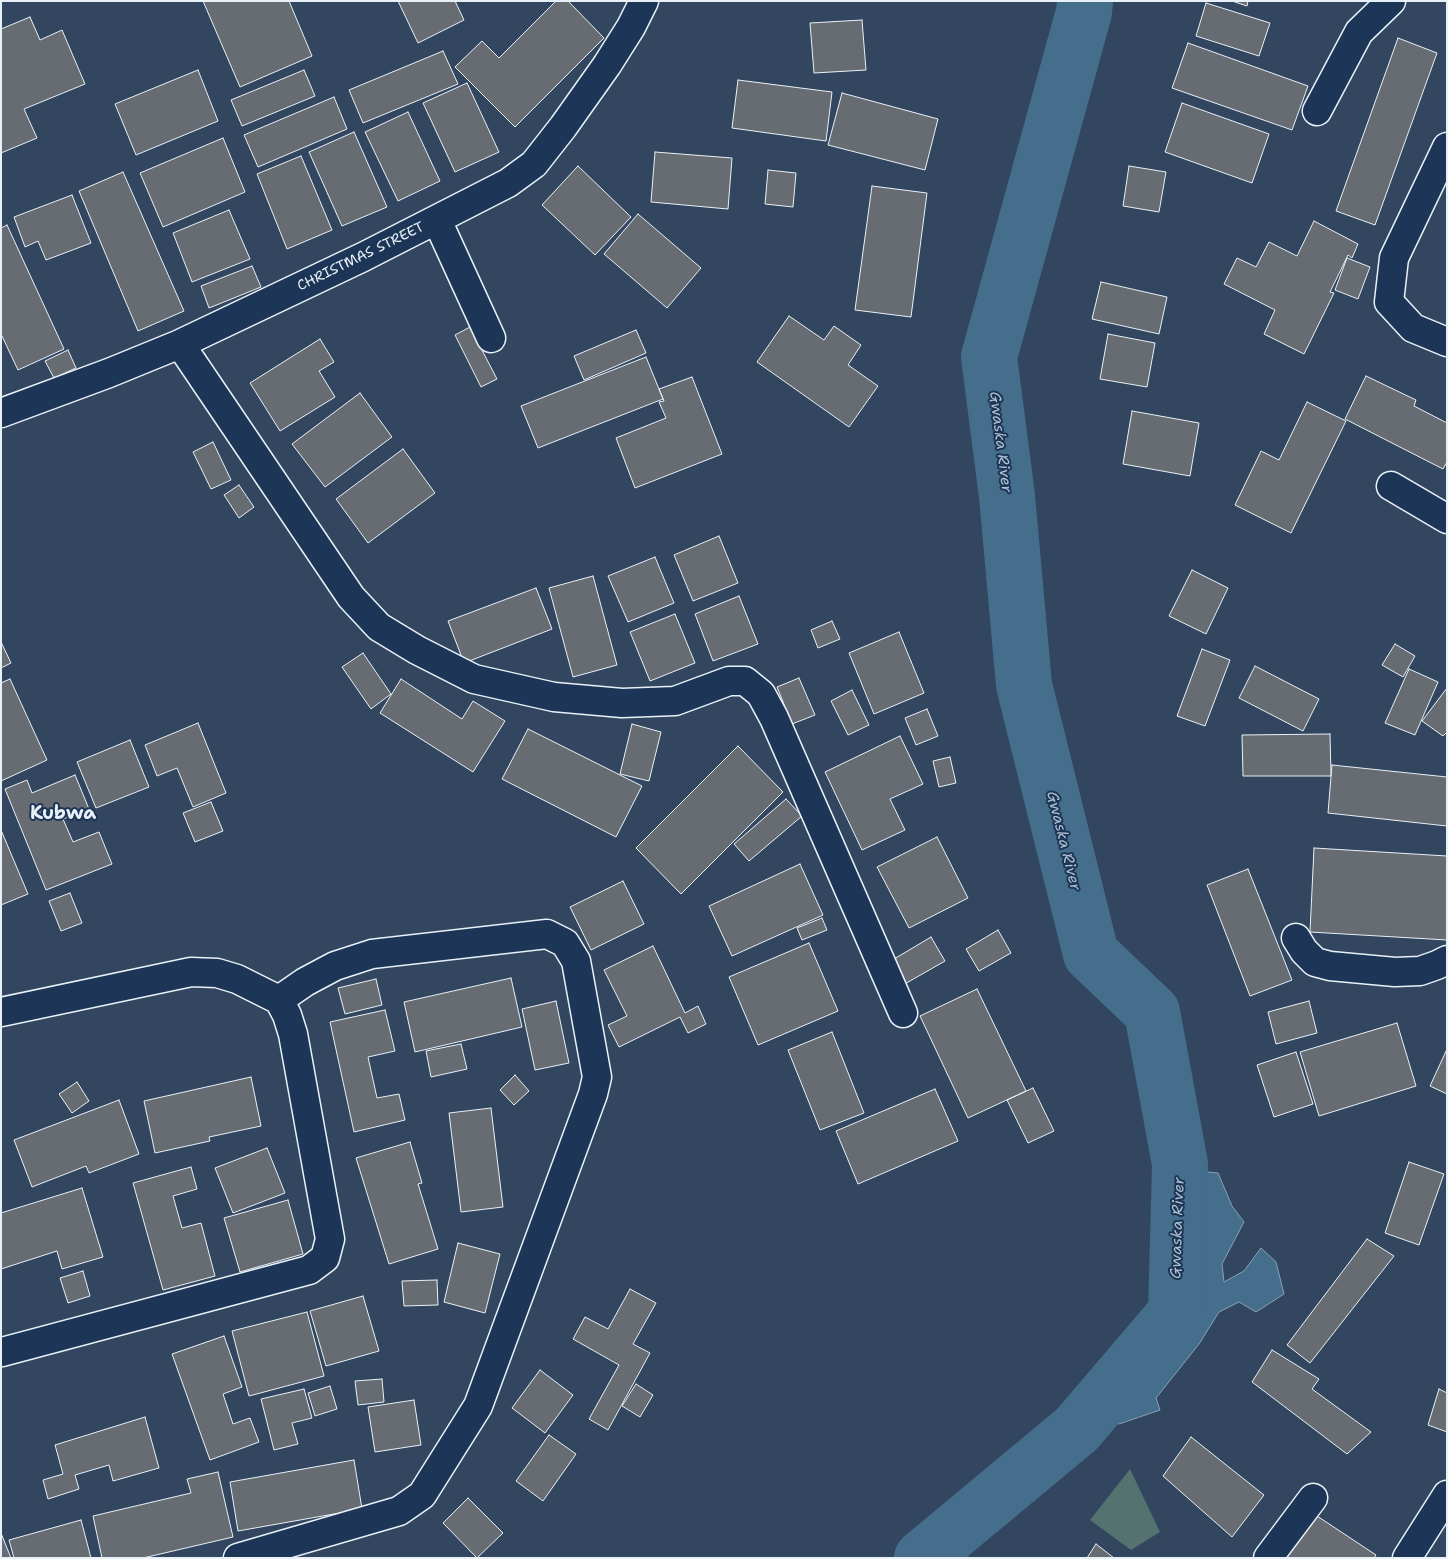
<!DOCTYPE html>
<style>
body{margin:0}
#map{position:relative;width:1448px;height:1559px;overflow:hidden;background:#33465f;font-family:"Shantell Sans",sans-serif}
canvas{display:block}
.frame{position:absolute;inset:0;border:2px solid #e8f1f8;pointer-events:none}
</style>
<div id="map">
<canvas width="1448" height="1559"></canvas>
<div class="frame"></div>
</div>
<script>
const ctx = document.querySelector('canvas').getContext('2d');
ctx.lineJoin = 'round';
function paint(path, color) {
  ctx.fillStyle = color;
  ctx.fill(path, 'evenodd');
}
function poly(rows) {
  const path = new Path2D();
  for (const r of rows) {
    path.moveTo(r[0], r[1]);
    for (let i = 2; i < r.length; i += 2) path.lineTo(r[i], r[i + 1]);
  }
  return path;
}
function strokePath(path, color, width, dash) {
  ctx.strokeStyle = color;
  ctx.lineWidth = width;
  ctx.lineCap = dash ? 'butt' : 'round';
  ctx.setLineDash(dash || []);
  ctx.stroke(path);
}
function drawText(font, color, halo, rows, align = 'center') {
  ctx.font = font + ' "Shantell Sans",sans-serif';
  ctx.lineWidth = 4;
  ctx.setLineDash([]);
  ctx.textBaseline = 'middle';
  ctx.strokeStyle = halo;
  ctx.fillStyle = color;
  for (const [text, x, y, turn = 0] of rows) {
    ctx.save();
    ctx.translate(x, y);
    ctx.rotate((+turn || 0) * Math.PI / 180);
    ctx.textAlign = isNaN(turn) ? turn : align;
    if (halo) ctx.strokeText(text, 0, 0);
    ctx.fillText(text, 0, 0);
    ctx.restore();
  }
}
paint(poly([
 [1130,1469,1160,1532,1131,1550,1090,1520]
]), '#547270');
const water = poly([
 [1186,1170,1218,1173,1232,1206,1244,1222,1222,1264,1224,1282,1244,1271,1261,1248,1276,1262,1284,1294,1256,1312,1239,1302,1219,1312,1199,1344,1156,1398,1160,1410,1119,1424,1101,1413,1186,1313,1186,1170]
]);
paint(water, '#446e8b');
strokePath(water, '#86a2b7', 1);
strokePath(poly([
 [922,1558,1077,1429,1176,1313,1180,1164,1152,1012,1091,954,1024,685,1007,496,989,357,1084,12,1085,1]
]), '#446e8b', 56);
const building = poly([
 [203,1,289,1,312,56,240,87,203,1],
 [398,1,455,1,464,20,418,43,398,1],
 [556,1,568,1,604,38,515,127,455,67,482,41,499,58,556,1],
 [1232,1,1248,1,1247,6,1232,1],
 [1206,3,1270,23,1259,56,1196,36,1206,3],
 [30,17,40,40,62,30,85,84,24,109,37,138,1,153,1,29,30,17],
 [862,20,866,70,814,73,810,23,862,20],
 [1398,38,1437,53,1375,225,1336,211,1398,38],
 [1188,43,1308,86,1292,130,1172,88,1188,43],
 [443,51,458,84,363,123,349,90,443,51],
 [198,70,218,121,136,155,115,104,198,70],
 [304,70,315,96,242,126,231,100,304,70],
 [738,80,832,92,826,141,732,128,738,80],
 [467,83,499,152,455,172,423,103,467,83],
 [842,93,938,119,925,170,828,145,842,93],
 [334,97,347,129,258,167,244,135,334,97],
 [1182,103,1269,134,1252,183,1165,152,1182,103],
 [408,112,440,181,398,201,365,132,408,112],
 [354,132,387,207,342,226,309,152,354,132],
 [223,138,245,192,163,227,140,173,223,138],
 [655,152,732,158,728,209,651,202,655,152],
 [301,156,332,230,287,249,257,174,301,156],
 [578,166,631,217,595,255,542,205,578,166],
 [1129,166,1166,172,1159,212,1123,206,1129,166],
 [768,170,796,173,793,207,765,204,768,170],
 [123,172,184,311,138,331,79,191,123,172],
 [872,186,927,193,911,317,855,310,872,186],
 [72,195,91,243,46,260,38,241,25,247,14,217,72,195],
 [229,210,250,259,192,282,173,233,229,210],
 [638,214,701,268,667,308,604,254,638,214],
 [1314,221,1358,244,1352,258,1348,255,1330,292,1334,293,1304,354,1264,334,1275,310,1224,284,1237,258,1256,267,1269,242,1297,256,1314,221],
 [7,225,64,349,18,370,1,334,1,228,7,225],
 [1347,258,1370,267,1358,299,1335,290,1347,258],
 [252,266,261,287,209,308,201,286,252,266],
 [1101,282,1167,297,1159,334,1092,319,1101,282],
 [789,316,824,340,834,326,861,345,848,365,878,386,849,427,757,362,789,316],
 [470,327,497,379,481,387,455,335,470,327],
 [636,330,646,353,584,380,574,356,636,330],
 [1108,334,1155,343,1147,387,1100,379,1108,334],
 [320,339,334,362,319,371,335,397,280,431,250,383,320,339],
 [68,350,76,368,54,378,45,361,68,350],
 [646,357,663,399,538,448,521,406,646,357],
 [1366,376,1416,400,1414,406,1447,423,1447,462,1443,469,1345,419,1366,376],
 [692,377,722,454,635,488,616,438,666,418,659,402,664,401,659,389,692,377],
 [360,393,392,437,325,487,292,444,360,393],
 [1307,402,1346,421,1291,533,1235,505,1261,451,1279,460,1307,402],
 [1132,411,1199,423,1190,476,1123,464,1132,411],
 [213,442,231,480,211,489,193,452,213,442],
 [403,449,435,493,368,543,336,499,403,449],
 [239,485,254,507,239,518,224,495,239,485],
 [719,536,738,583,693,601,674,555,719,536],
 [655,557,674,603,628,622,608,576,655,557],
 [1192,570,1228,588,1206,634,1169,616,1192,570],
 [593,576,617,665,573,677,549,588,593,576],
 [536,588,552,629,464,663,448,621,536,588],
 [739,596,758,644,713,661,695,614,739,596],
 [675,614,695,663,650,681,630,632,675,614],
 [832,621,840,639,818,648,811,630,832,621],
 [899,632,924,693,874,714,849,653,899,632],
 [1,642,11,663,1,668,1,642],
 [1395,644,1415,656,1403,677,1382,665,1395,644],
 [1202,649,1230,660,1205,726,1177,716,1202,649],
 [363,653,391,694,371,709,342,667,363,653],
 [1255,666,1319,699,1303,731,1239,698,1255,666],
 [1409,669,1438,682,1415,735,1385,723,1409,669],
 [799,678,815,715,792,724,777,687,799,678],
 [10,679,47,760,1,781,1,683,10,679],
 [401,679,462,719,473,701,505,721,473,772,380,713,401,679],
 [1447,688,1447,732,1443,736,1422,721,1447,688],
 [852,690,869,725,848,735,831,701,852,690],
 [927,709,938,736,916,745,905,718,927,709],
 [198,723,226,793,193,807,177,768,157,776,145,745,198,723],
 [632,724,661,732,649,781,620,774,632,724],
 [528,729,642,786,616,837,502,779,528,729],
 [1330,734,1331,776,1243,776,1242,735,1330,734],
 [900,736,923,784,890,799,905,830,862,850,825,772,900,736],
 [130,740,149,787,96,808,77,762,130,740],
 [738,746,783,792,681,894,636,848,738,746],
 [950,757,956,783,939,787,933,761,950,757],
 [1332,765,1447,777,1447,826,1328,813,1332,765],
 [75,775,89,809,63,819,73,842,99,832,112,864,46,890,5,789,27,780,32,793,75,775],
 [786,799,802,816,749,861,734,844,786,799],
 [211,802,223,831,195,842,183,813,211,802],
 [1,830,28,894,1,905,1,830],
 [937,837,968,898,909,928,877,867,937,837],
 [1314,848,1447,856,1447,940,1310,932,1314,848],
 [800,864,823,915,732,956,709,906,800,864],
 [1248,869,1292,980,1250,996,1207,885,1248,869],
 [623,881,644,924,591,950,570,907,623,881],
 [70,893,82,923,61,931,49,901,70,893],
 [822,918,827,930,802,940,797,928,822,918],
 [998,930,1011,953,979,971,966,949,998,930],
 [931,937,945,961,903,985,889,962,931,937],
 [809,943,838,1011,758,1045,729,977,809,943],
 [653,946,685,1013,698,1006,706,1024,688,1033,680,1017,619,1047,608,1025,627,1016,604,970,653,946],
 [511,978,522,1027,415,1052,404,1002,511,978],
 [376,979,382,1005,345,1014,338,988,376,979],
 [977,989,1026,1091,968,1118,920,1016,977,989],
 [556,1001,569,1063,535,1070,522,1009,556,1001],
 [1309,1001,1317,1033,1276,1044,1268,1012,1309,1001],
 [385,1010,395,1051,368,1057,377,1098,399,1094,405,1120,354,1132,330,1022,385,1010],
 [1397,1023,1416,1086,1319,1116,1300,1052,1397,1023],
 [832,1032,864,1113,820,1130,788,1050,832,1032],
 [461,1044,467,1069,431,1077,426,1051,461,1044],
 [1447,1049,1447,1094,1430,1086,1447,1049],
 [1296,1052,1313,1104,1274,1117,1257,1065,1296,1052],
 [515,1075,529,1091,514,1105,500,1090,515,1075],
 [251,1077,261,1126,209,1137,210,1141,155,1153,144,1101,251,1077],
 [77,1082,89,1101,72,1113,59,1094,77,1082],
 [1033,1088,1054,1131,1028,1143,1007,1100,1033,1088],
 [935,1089,958,1141,858,1184,836,1131,935,1089],
 [119,1100,139,1154,89,1173,86,1166,32,1187,14,1140,119,1100],
 [491,1108,503,1207,461,1212,449,1113,491,1108],
 [410,1142,422,1183,418,1184,438,1249,389,1264,356,1158,410,1142],
 [267,1148,285,1193,233,1213,215,1168,267,1148],
 [1409,1162,1444,1174,1419,1245,1385,1233,1409,1162],
 [191,1167,197,1189,173,1196,182,1228,201,1223,215,1276,163,1290,133,1183,191,1167],
 [82,1188,103,1257,62,1269,57,1251,1,1269,1,1213,82,1188],
 [288,1200,303,1254,240,1272,224,1218,288,1200],
 [1367,1239,1394,1256,1310,1363,1287,1345,1367,1239],
 [458,1243,500,1254,485,1313,444,1302,458,1243],
 [83,1271,90,1296,68,1303,60,1278,83,1271],
 [437,1280,438,1305,404,1306,402,1281,437,1280],
 [630,1289,656,1303,633,1344,650,1353,608,1430,589,1419,619,1365,573,1339,585,1317,608,1329,630,1289],
 [363,1296,379,1351,326,1366,310,1311,363,1296],
 [307,1312,324,1376,249,1396,232,1331,307,1312],
 [224,1336,242,1387,223,1394,233,1424,250,1418,259,1442,210,1460,172,1354,224,1336],
 [1272,1350,1319,1379,1312,1389,1371,1432,1347,1454,1252,1382,1272,1350],
 [540,1370,573,1395,545,1433,512,1408,540,1370],
 [382,1379,384,1402,358,1405,355,1381,382,1379],
 [636,1384,653,1395,640,1417,622,1406,636,1384],
 [330,1386,337,1409,315,1416,308,1393,330,1386],
 [304,1389,312,1418,292,1423,298,1444,274,1450,261,1399,304,1389],
 [1439,1389,1447,1393,1447,1432,1428,1425,1439,1389],
 [414,1400,421,1445,375,1452,368,1407,414,1400],
 [145,1417,159,1468,113,1481,109,1465,75,1475,79,1489,48,1499,43,1480,63,1474,55,1445,145,1417],
 [549,1435,576,1454,543,1501,516,1481,549,1435],
 [1191,1437,1264,1495,1232,1537,1163,1476,1191,1437],
 [354,1460,362,1509,238,1531,230,1482,354,1460],
 [218,1472,233,1537,143,1558,102,1558,93,1516,191,1493,187,1479,218,1472],
 [468,1498,503,1533,477,1558,443,1523,468,1498],
 [1308,1510,1376,1555,1374,1558,1281,1558,1308,1510],
 [81,1520,91,1558,14,1558,9,1540,81,1520],
 [1,1533,11,1558,1,1558,1,1533],
 [1096,1544,1114,1558,1087,1558,1096,1544]
]);
paint(building, '#676c72');
strokePath(building, '#e8f1f8', 1);
const minor = poly([
 [1317,111,1359,32,1391,1],
 [1447,147,1394,258,1389,302,1413,328,1447,342],
 [437,220,491,338],
 [180,344,351,597,379,627,417,650,474,679,554,697,622,703,675,701,729,681,745,681,761,694,774,718,903,1013],
 [1,413,109,373,180,344,363,257,508,183,534,164,563,127,607,65,631,27,644,1],
 [1391,486,1447,519],
 [1296,938,1304,951,1315,962,1330,966,1395,972,1420,971,1437,965,1447,960],
 [1,1012,191,972,217,973,237,979,279,1000,287,1015,293,1034,330,1239,325,1258,309,1270,2,1352],
 [238,1558,399,1511,422,1495,478,1406,593,1094,597,1077,576,961,565,943,547,934,372,954,335,966,305,982,279,1000],
 [1268,1558,1313,1498],
 [1407,1558,1447,1495]
]);
strokePath(minor, '#e8f1f8', 31);
strokePath(minor, '#1d3557', 28);
drawText('14px', '#e8f1f8', '#1d3557', [
 ["CHRISTMAS STREET",361,257,-26]
]);
drawText('italic 15px', '#afc3d2', '#1d3557', [
 ["Gwaska River",1000,442,83],
 ["Gwaska River",1063,841,76],
 ["Gwaska River",1178,1228,-88]
]);
drawText('bold 19px', '#e8f1f8', '#1d3557', [
 ["Kubwa",63,814]
]);
</script>
